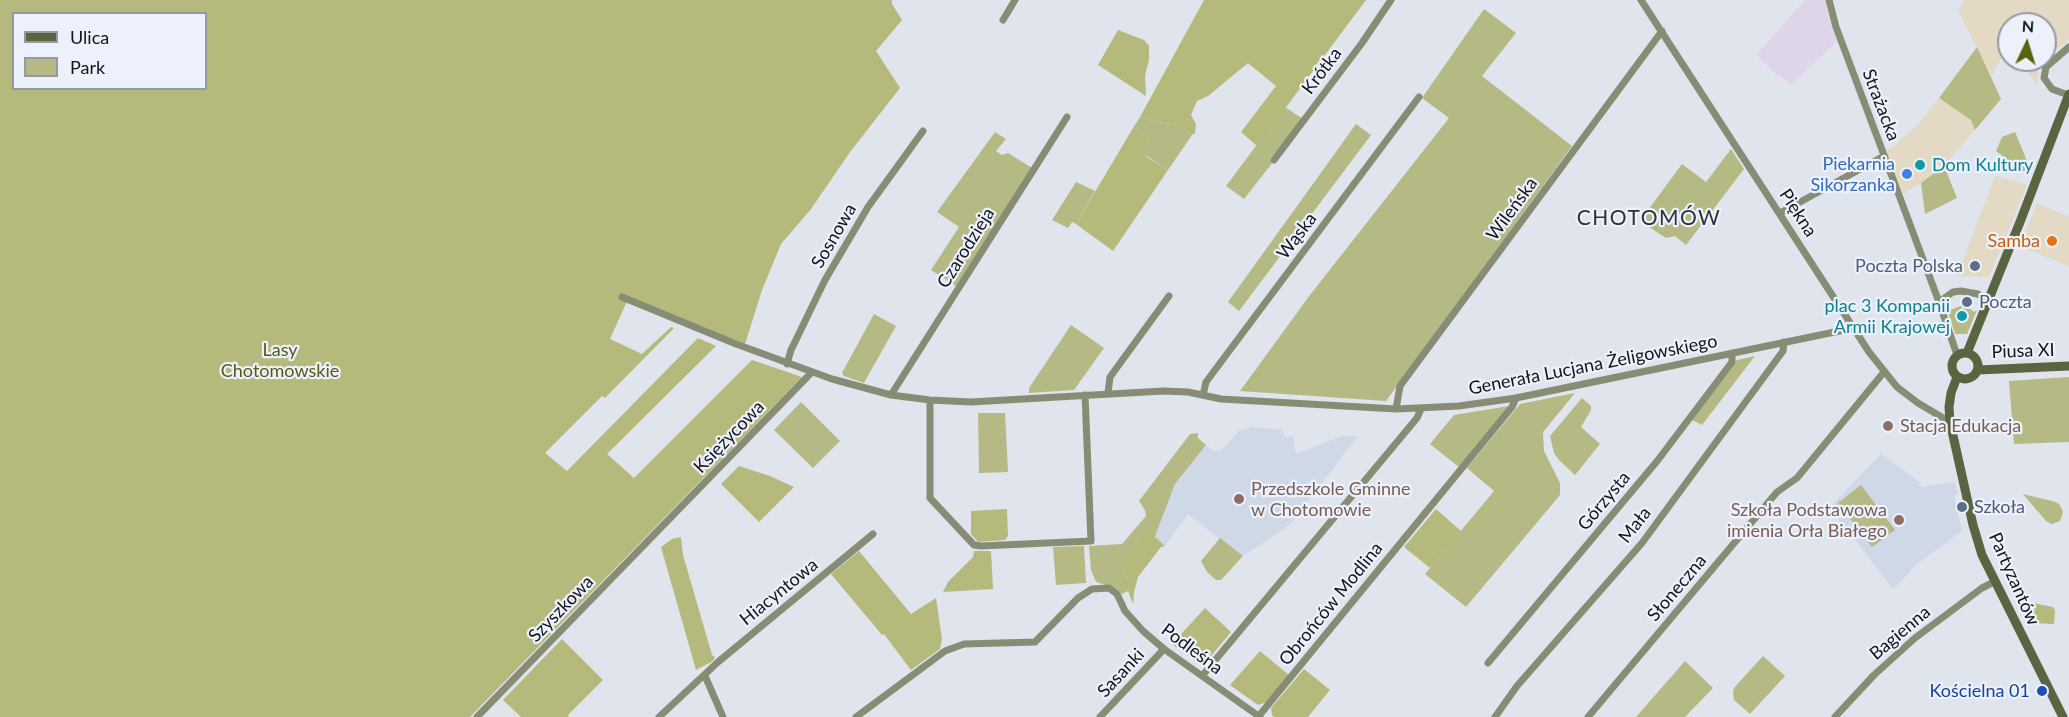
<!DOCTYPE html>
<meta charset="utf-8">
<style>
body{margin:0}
#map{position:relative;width:2069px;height:717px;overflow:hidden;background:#dfe4ed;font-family:Lato,sans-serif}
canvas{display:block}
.legend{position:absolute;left:12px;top:12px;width:195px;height:78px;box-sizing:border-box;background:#ecf1fb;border:2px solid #9599a0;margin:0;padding:8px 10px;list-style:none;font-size:18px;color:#131518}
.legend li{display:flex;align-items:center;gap:12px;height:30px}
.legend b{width:30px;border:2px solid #9599a0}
.north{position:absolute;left:1997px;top:12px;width:60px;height:60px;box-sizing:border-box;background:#ecf1fb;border:2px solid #9599a0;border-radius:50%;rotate:4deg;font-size:16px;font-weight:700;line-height:24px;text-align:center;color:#131518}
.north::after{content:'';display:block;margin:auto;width:21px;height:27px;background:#57650a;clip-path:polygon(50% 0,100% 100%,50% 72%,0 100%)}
</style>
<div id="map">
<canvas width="2069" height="717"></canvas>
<ul class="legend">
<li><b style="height:8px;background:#5a6440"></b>Ulica</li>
<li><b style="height:16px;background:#b5b984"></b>Park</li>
</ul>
<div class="north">N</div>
</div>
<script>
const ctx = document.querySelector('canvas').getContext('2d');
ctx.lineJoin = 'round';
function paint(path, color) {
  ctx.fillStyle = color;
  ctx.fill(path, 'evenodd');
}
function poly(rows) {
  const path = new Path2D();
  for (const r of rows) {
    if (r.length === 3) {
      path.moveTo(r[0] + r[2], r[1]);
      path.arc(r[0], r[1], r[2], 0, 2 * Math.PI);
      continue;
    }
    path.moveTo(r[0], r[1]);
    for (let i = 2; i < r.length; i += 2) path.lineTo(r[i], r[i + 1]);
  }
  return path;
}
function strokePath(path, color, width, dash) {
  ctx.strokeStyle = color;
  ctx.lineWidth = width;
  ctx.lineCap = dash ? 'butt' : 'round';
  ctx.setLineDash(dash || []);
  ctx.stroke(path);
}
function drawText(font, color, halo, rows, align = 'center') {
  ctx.font = font + ' Lato,sans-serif';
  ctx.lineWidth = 4.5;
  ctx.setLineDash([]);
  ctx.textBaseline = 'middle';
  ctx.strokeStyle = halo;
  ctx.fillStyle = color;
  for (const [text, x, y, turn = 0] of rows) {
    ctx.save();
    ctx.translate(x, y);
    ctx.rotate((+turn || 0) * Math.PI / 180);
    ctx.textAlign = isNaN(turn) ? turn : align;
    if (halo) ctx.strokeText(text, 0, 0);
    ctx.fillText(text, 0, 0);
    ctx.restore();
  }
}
paint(poly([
 [1964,0,2069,0,2069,39,2039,66,2037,85,2019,60,2045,60,2045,24,2009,24,2009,46,1991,76,1958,10],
 [1939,98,1971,120,1975,130,1944,166,1924,181,1902,194,1885,150,1893,147,1919,123],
 [1995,176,2027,185,1989,277,1957,276],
 [2037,203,2069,217,2069,266,2020,246]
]), '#e3d9c4');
paint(poly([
 [1805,0,1825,0,1828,16,1837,41,1791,85,1780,75,1778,76,1756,55]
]), '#dfd5ea');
paint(poly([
 [1252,427,1282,430,1285,437,1293,436,1296,454,1342,436,1358,436,1292,522,1284,529,1243,556,1188,514,1165,546,1155,537,1175,484,1206,445,1214,451,1219,451,1225,447,1240,430],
 [1881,454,1921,483,1921,487,1955,482,1958,494,1954,495,1962,531,1917,564,1893,589,1849,532,1828,509]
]), '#cfd8e7');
paint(poly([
 [1484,9,1516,33,1482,76,1572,146,1386,401,1240,391,1310,295,1449,118,1422,98],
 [1977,47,2001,99,1975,130,1971,120,1939,98],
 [1285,107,1303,119,1270,159,1273,162,1244,199,1226,186],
 [1140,117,1150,121,1179,125,1192,135,1168,170,1145,155,1148,141,1141,131,1133,128],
 [1356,124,1371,135,1239,311,1228,302],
 [995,132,1006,139,996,151,1002,155,1008,153,1032,168,956,286,931,270,959,227,937,212],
 [2015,132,2030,168,2023,171,1996,151,2002,137],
 [1731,149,1744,169,1686,245,1675,236,1666,238,1640,221,1682,164,1706,182],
 [1944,166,1957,198,1925,214,1921,183],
 [1076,182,1095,191,1076,224,1072,222,1068,228,1052,220],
 [1963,305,1959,313,1955,317,1958,322,1964,320,1964,316,1961,313,1965,305,1974,312,1977,310,1967,334,1955,334,1948,311],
 [874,314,896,326,864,383,844,376,842,373],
 [1071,325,1104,348,1074,390,1029,393,1029,388],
 [1755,356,1702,425,1692,420,1737,360],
 [2069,377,2069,442,2014,444,2009,381],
 [1575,393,1543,432,1544,451,1560,483,1560,495,1466,607,1425,574,1494,491,1467,468,1520,404],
 [1582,398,1591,406,1591,410,1581,427,1600,444,1575,475,1559,460,1554,453,1550,436],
 [801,402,840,441,813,468,774,430],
 [1509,406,1459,467,1430,444,1454,415],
 [978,413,1005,413,1008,472,979,473],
 [1198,433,1198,438,1206,445,1175,484,1157,531,1154,531,1122,571,1128,578,1128,591,1122,594,1115,588,1096,582,1091,570,1089,546,1122,544,1146,516,1145,510,1139,501,1190,434],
 [1861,485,1895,530,1872,547,1838,503],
 [2023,494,2056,502,2060,505,2063,512,2060,521,2052,524,2046,521],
 [1220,538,1243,556,1221,580,1216,580,1207,572,1201,561],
 [1084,546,1086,583,1056,585,1053,547],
 [1763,656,1785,676,1750,714,1734,700,1733,692,1734,688],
 [1685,661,1713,688,1685,717,1636,717]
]), '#b5b984');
paint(poly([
 [0,0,892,0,892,4,902,20,876,51,900,88,850,152,811,209,781,244,762,290,745,344,629,297,610,339,642,354,671,327,674,328,605,398,602,396,545,453,567,471,698,338,716,346,607,454,634,478,752,360,802,377,470,717,0,717],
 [14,14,206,14,206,88,14,88],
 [1204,0,1366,0,1257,146,1241,132,1276,86,1248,63,1208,96,1197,101,1191,115,1196,124,1195,133,1192,135,1179,125,1150,121,1140,117],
 [1118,30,1144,40,1149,46,1149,60,1145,75,1146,96,1098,65],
 [1133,128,1141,131,1148,141,1145,156,1168,170,1113,251,1076,224],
 [739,466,770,476,794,487,759,522,721,484],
 [1007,509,1008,536,1005,540,978,542,971,534,971,511],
 [1436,509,1461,531,1430,568,1404,547],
 [1157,531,1155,537,1165,546,1161,547,1138,577,1134,592,1133,604,1128,591,1128,578,1122,571,1121,566,1147,532],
 [681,537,683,555,712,655,715,657,713,661,696,670,661,547,672,539],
 [859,551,911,614,936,598,942,639,940,649,911,670,884,634,882,635,831,574],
 [974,551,991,551,993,589,943,592,948,582,973,557],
 [2033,603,2053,607,2055,610,2054,624,2034,623],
 [1205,608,1231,632,1206,662,1198,663,1172,644],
 [562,639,603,680,568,715,569,717,521,717,503,700],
 [1260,651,1289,675,1267,702,1258,705,1230,685],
 [1304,669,1330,690,1308,717,1274,717,1272,715,1271,708]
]), '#b5ba7c');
strokePath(poly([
 [1641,0,1869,352,1897,387,1918,403,1950,422],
 [1829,0,1836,27,1939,302,1957,355],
 [1003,20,1015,0],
 [2068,95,2052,89,2044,78,2046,67,2069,47],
 [1274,160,1362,43,1391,0],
 [1780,213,1884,156],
 [622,297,736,344,832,379,891,395,930,400,971,402,1163,391,1188,392,1221,399,1396,409,1459,406,1516,398,1854,328],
 [1939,302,1953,292,1961,291,1978,294,1988,302],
 [787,364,791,350,825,280,868,207,923,131],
 [1108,393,1110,377,1169,296],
 [891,395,1067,117],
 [1203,395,1206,382,1419,97],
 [930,400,930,498,974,545,981,546,1091,541,1085,395],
 [1396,409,1400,386,1662,31],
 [1488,663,1658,460,1732,362,1732,353],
 [705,676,723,717],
 [1202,676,1417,418,1421,409],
 [477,717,812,372],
 [659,717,718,662,873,534],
 [856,717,945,651,964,644,1035,642,1078,598,1092,589,1109,588,1117,594,1125,611,1143,631,1164,649,1260,717],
 [1100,717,1164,649],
 [1258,717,1512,407,1516,398],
 [1495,717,1517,686,1642,543,1783,351,1784,342],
 [1588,717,1777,492,1797,478,1884,372],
 [1835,717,1874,675,1915,638,1982,588,1994,582]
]), '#868d74', 7);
strokePath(poly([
 [1965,366,13],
 [1967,353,2020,222,2069,94],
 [1978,370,2069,366],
 [1957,377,1951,393,1949,407,1950,422,1973,525,1982,555,2063,717]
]), '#5a6440', 9);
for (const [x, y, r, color] of [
 [1920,165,6,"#0f9aa8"],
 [1907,174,6,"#3f7fe0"],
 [2052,241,6,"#e8710a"],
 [1975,266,6,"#5c6f8a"],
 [1967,302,6,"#5c6f8a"],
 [1962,316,6,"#0f9aa8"],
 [1888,426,6,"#8d6e63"],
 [1239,499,6,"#8d6e63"],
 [1962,507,6,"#5c6f8a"],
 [1899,520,6,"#8d6e63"],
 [2042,691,6,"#1a4fb4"]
]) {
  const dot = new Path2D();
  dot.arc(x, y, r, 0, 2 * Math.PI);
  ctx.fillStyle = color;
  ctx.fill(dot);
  strokePath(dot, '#ecf1fb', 2);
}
drawText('18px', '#131518', '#ecf1fb', [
 ["Krótka",1322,71,-53],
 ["Strażacka",1881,105,69],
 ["Wileńska",1512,209,-54],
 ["Piękna",1798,213,57],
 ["Sosnowa",834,236,-60],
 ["Wąska",1297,236,-53],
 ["Czarodzieja",966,248,-58],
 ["Piusa XI",2023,351,-2],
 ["Generała Lucjana Żeligowskiego",1593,365,-11],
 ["Księżycowa",729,437,-46],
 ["Górzysta",1604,501,-50],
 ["Mała",1635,525,-52],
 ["Partyzantów",2014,579,66],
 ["Słoneczna",1677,588,-50],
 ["Hiacyntowa",779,592,-39],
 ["Obrońców Modlina",1331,604,-51],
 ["Szyszkowa",561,609,-46],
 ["Bagienna",1900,633,-40],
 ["Podleśna",1192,649,37],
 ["Sasanki",1121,673,-47]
]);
drawText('18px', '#366cbe', '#ecf1fb', [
 ["Piekarnia",1895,164],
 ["Sikorzanka",1895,185]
], 'right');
drawText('18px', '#0d838f', '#ecf1fb', [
 ["Dom Kultury",1932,165],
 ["plac 3 Kompanii",1950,306,"right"],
 ["Armii Krajowej",1950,327,"right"]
], 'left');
drawText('18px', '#c56008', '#ecf1fb', [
 ["Samba",2040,241]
], 'right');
drawText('18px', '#4e5e75', '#ecf1fb', [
 ["Poczta Polska",1963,266,"right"],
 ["Poczta",1979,302],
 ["Szkoła",1974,507]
], 'left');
drawText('18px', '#575a13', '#ecf1fb', [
 ["Lasy",280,350],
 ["Chotomowskie",280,371]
]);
drawText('18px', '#785e54', '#ecf1fb', [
 ["Stacja Edukacja",1900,426],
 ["Przedszkole Gminne",1251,489],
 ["w Chotomowie",1251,510],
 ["Szkoła Podstawowa",1887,510,"right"],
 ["imienia Orła Białego",1887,531,"right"]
], 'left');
drawText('18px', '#164399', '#ecf1fb', [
 ["Kościelna 01",2030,691]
], 'right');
ctx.letterSpacing = '1.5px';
drawText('21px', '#2d3138', '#ecf1fb', [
 ["CHOTOMÓW",1649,218]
]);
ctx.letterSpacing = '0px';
</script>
